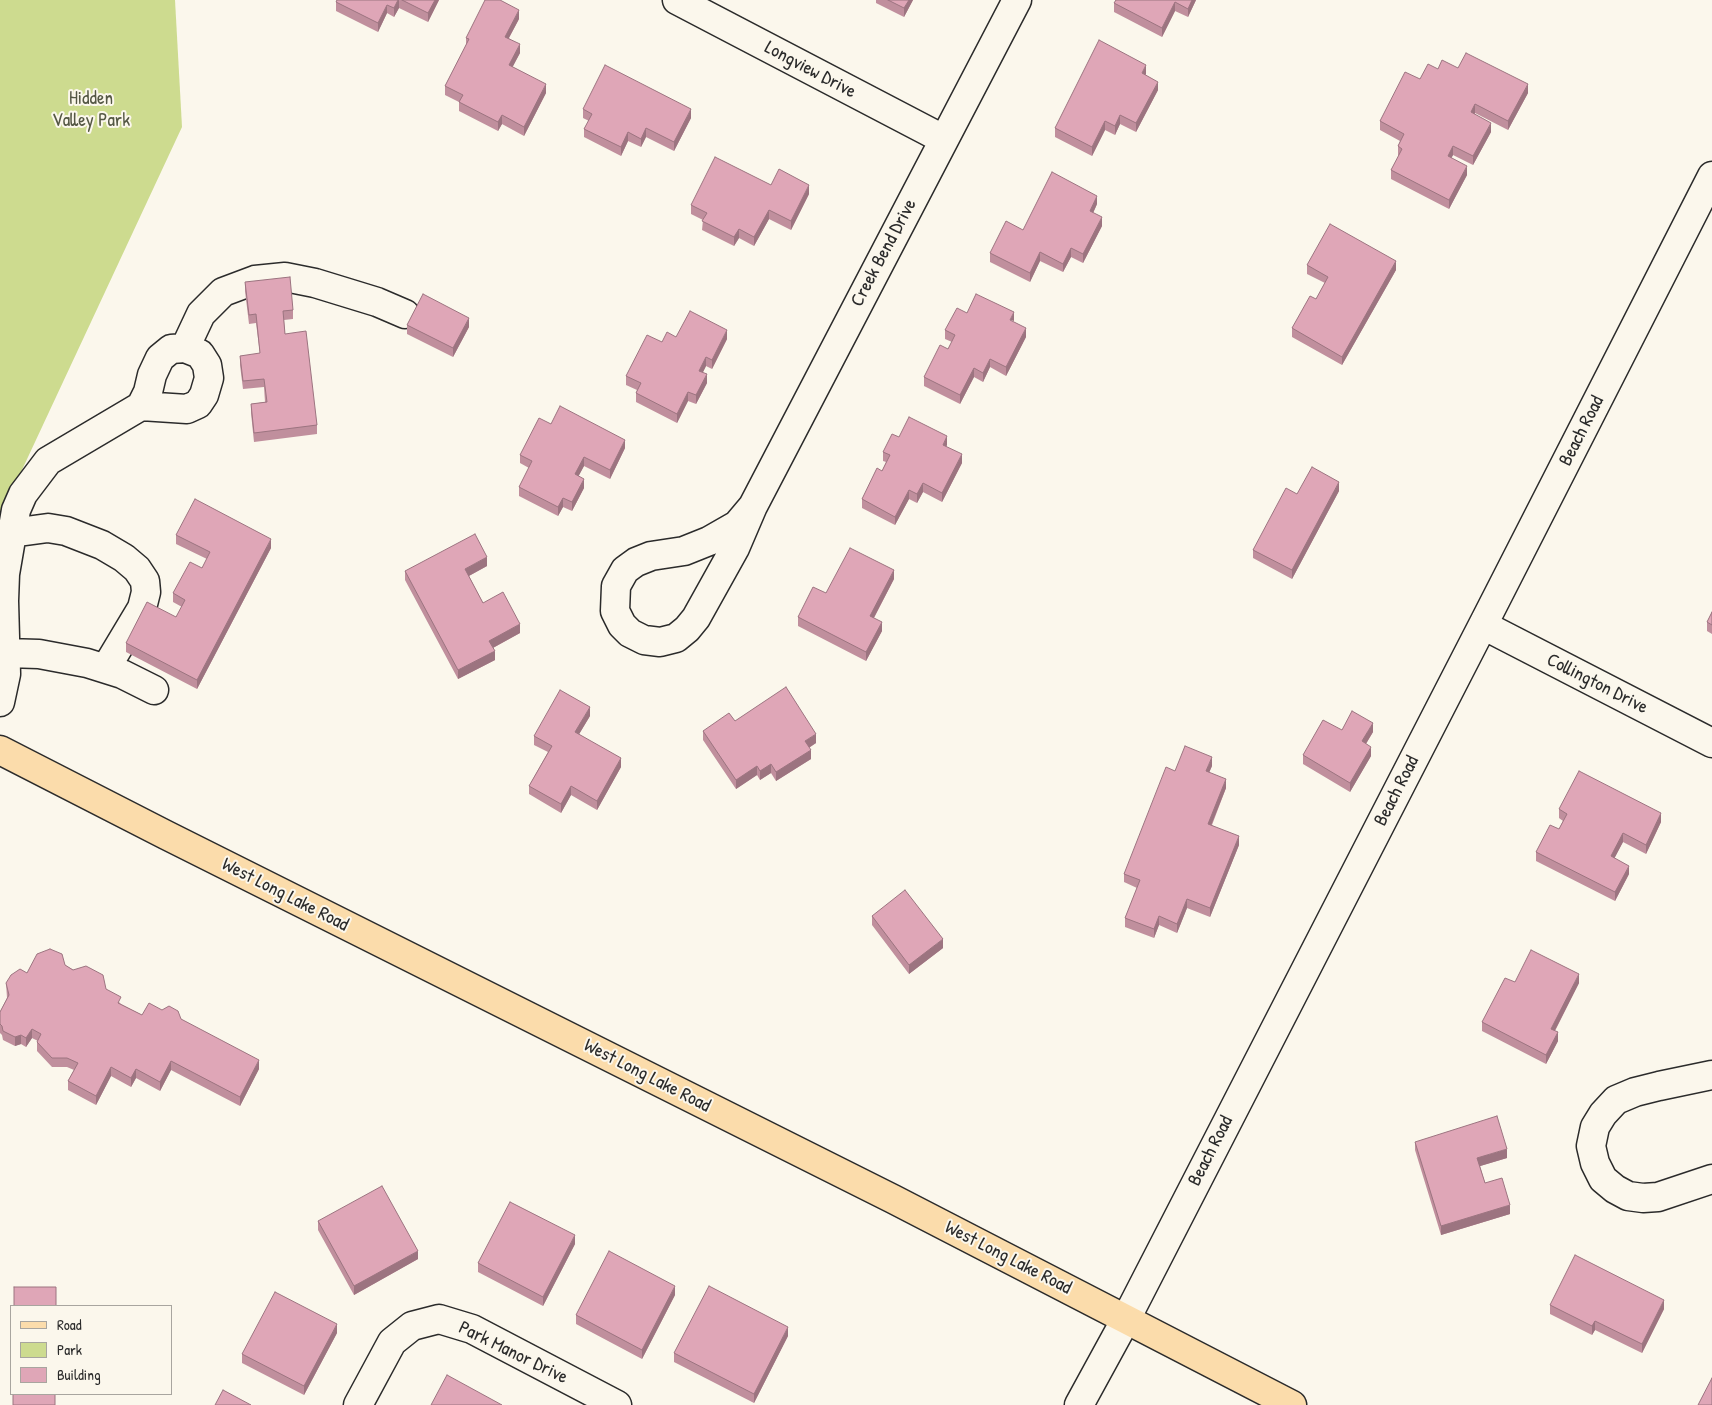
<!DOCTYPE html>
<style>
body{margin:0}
#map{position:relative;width:1712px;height:1405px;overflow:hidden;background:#fbf7ec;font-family:"Patrick Hand",sans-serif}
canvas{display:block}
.legend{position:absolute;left:10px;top:1305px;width:162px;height:90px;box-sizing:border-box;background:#fbf7ec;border:1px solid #a8a59f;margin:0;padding:6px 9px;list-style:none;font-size:15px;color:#2b2b2b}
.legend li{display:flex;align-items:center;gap:10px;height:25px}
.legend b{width:25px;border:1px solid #a8a59f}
</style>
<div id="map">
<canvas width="1712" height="1405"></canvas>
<ul class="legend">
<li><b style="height:6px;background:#fbdcab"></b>Road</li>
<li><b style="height:14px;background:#cddb8f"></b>Park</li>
<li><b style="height:14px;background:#dfa6b7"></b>Building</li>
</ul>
</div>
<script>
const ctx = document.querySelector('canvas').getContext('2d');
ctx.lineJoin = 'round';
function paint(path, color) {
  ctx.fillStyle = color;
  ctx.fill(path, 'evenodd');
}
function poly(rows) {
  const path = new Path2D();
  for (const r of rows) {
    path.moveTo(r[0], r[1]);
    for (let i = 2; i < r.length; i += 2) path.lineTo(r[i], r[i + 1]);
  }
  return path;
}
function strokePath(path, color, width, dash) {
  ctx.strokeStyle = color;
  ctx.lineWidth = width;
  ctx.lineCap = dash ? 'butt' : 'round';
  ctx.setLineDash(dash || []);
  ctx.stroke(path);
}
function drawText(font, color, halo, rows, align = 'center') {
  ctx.font = font + ' "Patrick Hand",sans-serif';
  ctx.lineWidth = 4;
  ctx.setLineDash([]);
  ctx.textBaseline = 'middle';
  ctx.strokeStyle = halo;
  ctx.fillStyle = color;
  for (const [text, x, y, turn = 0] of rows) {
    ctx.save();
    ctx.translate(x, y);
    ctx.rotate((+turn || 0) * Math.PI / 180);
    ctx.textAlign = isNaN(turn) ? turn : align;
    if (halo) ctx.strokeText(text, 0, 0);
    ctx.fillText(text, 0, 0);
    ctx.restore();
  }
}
paint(poly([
 [0,0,175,0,182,127,0,517]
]), '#cddb8f');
const minor = poly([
 [677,0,943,139],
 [185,348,201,314,223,292,255,280,285,277,315,283,377,302,405,314],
 [753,506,737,525,709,541,684,551,651,556,636,562,625,570,616,586,615,611,622,625,630,633,644,640,660,642,676,638,687,629,696,618,735,548,753,506,1017,0],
 [11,533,48,528,66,531,102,545,124,558,137,569,145,581,146,592,142,608,106,668],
 [1483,625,1712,743],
 [6,653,39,654,87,663,122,674,154,690],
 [0,702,6,674,4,601,5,574,16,510,23,494,48,461,141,406,148,392,152,375,160,358,171,349,185,348,200,354,207,365,209,378,204,395,198,404,187,409,141,406],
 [1712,1075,1659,1086,1635,1092,1616,1100,1603,1114,1595,1127,1591,1146,1595,1163,1603,1179,1615,1189,1628,1196,1643,1198,1658,1197,1712,1179],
 [358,1405,392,1342,412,1326,439,1319,472,1329,617,1405],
 [1079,1405,1126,1319,1489,613,1712,176]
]);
const major = poly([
 [0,750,166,835,893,1199,1292,1405]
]);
strokePath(minor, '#2b2b2b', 31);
strokePath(major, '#2b2b2b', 31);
strokePath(minor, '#fbf7ec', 28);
strokePath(major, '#fbdcab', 28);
paint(poly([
 [337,0,439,0,428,22,399,8,394,17,387,13,378,32,336,11,336,2],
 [876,0,913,0,904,17,876,3],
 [1116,0,1196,0,1188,17,1175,11,1162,37,1114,12,1114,3],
 [519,19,509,38,520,53,512,67,546,93,524,136,502,124,498,131,459,111,459,102,445,95,445,86,466,45,466,38],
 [1458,68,1528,93,1508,130,1475,113,1475,114,1491,132,1473,165,1453,155,1451,158,1467,175,1449,209,1391,179,1391,170,1399,156,1398,155,1398,146,1400,141,1380,130,1380,121,1420,79,1438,69],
 [1146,74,1145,75,1158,90,1136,132,1120,124,1115,135,1105,130,1092,156,1055,137,1055,128],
 [583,109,691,118,674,151,646,137,641,147,628,141,621,156,584,137,584,129,589,121,583,118],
 [771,185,809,194,791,230,769,219,754,246,739,238,734,246,702,230,703,220,691,214,691,205],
 [1097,204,1093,213,1102,226,1083,263,1071,257,1063,272,1040,261,1030,282,990,262,990,253,1023,230],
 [1307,265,1396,270,1342,365,1292,337,1292,328,1316,299,1325,283,1307,274],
 [245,282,293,310,293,319,284,320,285,334,317,425,317,434,254,442,251,413,251,404,265,402,264,387,243,389,240,365,240,356,260,354,256,323,249,324,245,291],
 [967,313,1013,322,1026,337,1006,376,990,367,983,382,974,377,960,404,924,386,924,377,948,349,952,342,945,339,945,330],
 [407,325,469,327,453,357,407,334],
 [676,337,727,339,712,369,706,366,703,372,707,383,696,404,688,401,677,423,636,402,636,393,637,390,626,385,626,376,662,342],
 [551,424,625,448,610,479,584,466,578,476,584,488,572,511,563,507,558,516,519,496,519,487,529,468,520,463,520,455],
 [899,437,947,445,946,446,962,463,942,502,923,492,917,503,909,499,895,525,862,508,862,499,882,471,886,462,883,461,883,452],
 [1339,491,1292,579,1253,558,1253,550,1297,494],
 [176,535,271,548,197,689,126,652,126,643,176,617,182,607,173,602,173,593,202,568,207,559,176,544],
 [487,566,469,576,483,603,520,633,493,648,495,660,458,679,405,580,405,571],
 [894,579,874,618,882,631,866,661,798,626,798,617,826,593],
 [1712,612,1712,634,1707,631,1707,622],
 [590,716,579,734,621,767,597,810,571,795,561,813,529,794,529,786,548,752,534,745,534,736],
 [735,721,816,743,809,748,811,759,776,781,771,773,760,780,757,775,736,789,703,740,703,731],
 [1342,730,1373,732,1366,744,1371,756,1350,792,1303,764,1303,755],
 [1212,766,1209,772,1226,788,1212,825,1239,845,1210,917,1187,908,1177,933,1159,925,1154,938,1125,927,1125,918,1137,888,1124,882,1124,874,1175,771],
 [1559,809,1661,822,1646,854,1623,842,1614,858,1629,874,1615,901,1536,861,1536,852,1559,829,1563,821,1559,818],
 [872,916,943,948,909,974,872,925],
 [65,965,106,989,121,1004,142,1015,181,1019,259,1069,240,1106,171,1070,160,1091,136,1078,131,1087,111,1076,96,1105,68,1090,68,1081,74,1070,67,1067,52,1067,37,1051,37,1042,38,1041,32,1038,26,1047,21,1044,15,1046,3,1040,2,1035,0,1033,0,1012,7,998,6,983,27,973],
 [1515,982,1579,983,1555,1031,1558,1041,1546,1064,1482,1031,1482,1022],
 [1415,1142,1507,1158,1480,1166,1485,1183,1510,1214,1441,1235,1415,1150],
 [318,1221,418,1259,354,1295,318,1230],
 [575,1244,543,1306,478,1272,478,1263],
 [675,1295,642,1359,576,1324,576,1315],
 [1550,1305,1664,1309,1642,1353,1595,1330,1592,1335,1550,1314],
 [337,1333,304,1395,242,1363,242,1354],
 [788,1336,754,1403,674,1362,674,1353]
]), '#c08f9d');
paint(poly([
 [398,0,399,0,399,8,394,17,394,8],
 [435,0,439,0,428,22,428,13],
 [909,0,913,0,904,17,904,8],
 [1192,0,1196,0,1188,17,1188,9],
 [1175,2,1175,11,1162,37,1162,28],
 [387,5,387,13,378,32,378,23],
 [519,10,519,19,505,45,505,37],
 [520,44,520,53,509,74,509,65],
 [1146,65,1146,74,1142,82,1142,73],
 [1158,82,1158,90,1136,132,1136,123],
 [546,84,546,93,524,136,524,127],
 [1528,84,1528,93,1508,130,1508,121],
 [1475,104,1475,113,1471,121,1471,112],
 [691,109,691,118,674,151,674,142],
 [502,115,502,124,498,131,498,122],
 [1120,115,1120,124,1115,135,1115,126],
 [1105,121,1105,130,1092,156,1092,147],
 [1491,123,1491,132,1473,165,1473,156],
 [646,128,646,137,641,147,641,139],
 [628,132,628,141,621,156,621,147],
 [1453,146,1453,155,1448,165,1448,156],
 [1467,166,1467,175,1449,209,1449,200],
 [809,185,809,194,791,230,791,221],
 [1097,196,1097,204,1090,220,1090,211],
 [769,210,769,219,754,246,754,237],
 [1102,217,1102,226,1083,263,1083,254],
 [739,229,739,238,734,246,734,237],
 [1071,248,1071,257,1063,272,1063,264],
 [1040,252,1040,261,1030,282,1030,273],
 [1396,261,1396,270,1342,365,1342,357],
 [1014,312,1014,321,1010,320],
 [469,318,469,327,453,357,453,348],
 [1026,328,1026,337,1006,376,1006,367],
 [727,330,727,339,712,369,712,360],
 [706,357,706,366,699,380,699,371],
 [990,359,990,367,983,382,983,373],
 [974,368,974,377,960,404,960,395],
 [707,374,707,383,696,404,696,395],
 [688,392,688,401,677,423,677,414],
 [947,436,947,445,943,454,943,445],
 [625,440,625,448,610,479,610,470],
 [962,454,962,463,942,502,942,493],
 [584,457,584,466,575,483,575,474],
 [584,479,584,488,572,511,572,502],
 [1339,482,1339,491,1292,579,1292,570],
 [923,483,923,492,917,503,917,494],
 [909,490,909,499,895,525,895,517],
 [563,498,563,507,558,516,558,507],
 [271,539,271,548,197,689,197,680],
 [487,557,487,566,465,578,465,569],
 [894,570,894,579,870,625,870,616],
 [882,622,882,631,866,661,866,652],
 [520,624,520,633,489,650,489,641],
 [495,651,495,660,458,679,458,670],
 [590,707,590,716,575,741,575,732],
 [1373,723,1373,732,1362,750,1362,741],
 [816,734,816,743,805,750,805,741],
 [1371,747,1371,756,1350,792,1350,783],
 [811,750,811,759,776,781,776,772],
 [1212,757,1212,766,1206,780,1206,771],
 [621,758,621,767,597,810,597,801],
 [771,764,771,773,760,780,760,771],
 [757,766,757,775,736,789,736,780],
 [1226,779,1226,788,1208,833,1208,824],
 [571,786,571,795,561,813,561,804],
 [1661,813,1661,822,1646,854,1646,845],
 [1623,833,1623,842,1611,865,1611,856],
 [1239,836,1239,845,1210,917,1210,908],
 [1629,866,1629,874,1615,901,1615,892],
 [1187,899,1187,908,1177,933,1177,924],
 [1159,916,1159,925,1154,938,1154,929],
 [943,939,943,948,909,974,909,965],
 [1579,974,1579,983,1551,1038,1551,1029],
 [32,1029,32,1038,26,1047,26,1038],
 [1558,1032,1558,1041,1546,1064,1546,1055],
 [21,1035,21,1044,15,1046,15,1037],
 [259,1060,259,1069,240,1106,240,1097],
 [171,1061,171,1070,160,1091,160,1082],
 [111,1067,111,1076,96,1105,96,1096],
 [136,1069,136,1078,131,1087,131,1078],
 [1507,1149,1507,1158,1477,1167,1477,1158],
 [1510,1205,1510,1214,1441,1235,1441,1226],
 [575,1235,575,1244,543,1306,543,1297],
 [418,1251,418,1259,354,1295,354,1286],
 [675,1286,675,1295,642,1359,642,1350],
 [1664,1300,1664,1309,1642,1353,1642,1344],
 [1595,1321,1595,1330,1592,1335,1592,1326],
 [337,1324,337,1333,304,1395,304,1386],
 [788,1327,788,1336,754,1403,754,1394]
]), '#9c7480');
const building = poly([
 [337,0,398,0,394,8,387,5,378,23,336,2,337,0],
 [402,0,435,0,428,13,402,0],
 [485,0,500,0,519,10,505,37,520,44,509,65,546,84,524,127,502,115,498,122,459,102,463,95,445,86,469,39,466,38,485,0],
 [888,0,909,0,904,8,888,0],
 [1116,0,1192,0,1188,9,1175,2,1162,28,1114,3,1116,0],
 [1099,40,1146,65,1142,73,1158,82,1136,123,1120,115,1115,126,1105,121,1092,147,1055,128,1099,40],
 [1466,53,1528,84,1508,121,1475,104,1471,112,1491,123,1473,156,1453,146,1448,156,1467,166,1449,200,1391,170,1402,149,1398,146,1404,134,1380,121,1405,72,1420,79,1428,64,1438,69,1442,60,1458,68,1466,53],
 [605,65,691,109,674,142,646,128,641,139,628,132,621,147,584,129,592,114,583,109,605,65],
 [715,157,771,185,779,169,809,185,791,221,769,210,754,237,739,229,734,237,702,221,707,213,691,205,715,157],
 [1052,172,1097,196,1090,211,1102,217,1083,254,1071,248,1063,264,1040,252,1030,273,990,253,1006,221,1023,230,1052,172],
 [1330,224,1396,261,1342,357,1292,328,1310,296,1316,299,1328,277,1307,265,1330,224],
 [290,277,293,310,283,311,285,334,306,331,317,425,254,433,251,404,267,402,264,379,243,381,240,356,260,353,256,314,249,315,245,282,290,277],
 [423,294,469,318,453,348,407,325,423,294],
 [976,294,1014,312,1010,320,1026,328,1006,367,990,359,983,373,974,368,960,395,924,377,940,345,948,349,955,335,945,330,957,308,967,313,976,294],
 [690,311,727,330,712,360,706,357,699,371,707,374,696,395,688,392,677,414,636,393,641,383,626,376,647,335,662,342,667,332,676,337,690,311],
 [560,406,625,440,610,470,584,457,575,474,584,479,572,502,563,498,558,507,519,487,532,461,520,455,539,418,551,424,560,406],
 [909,417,947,436,943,445,962,454,942,493,923,483,917,494,909,490,895,517,862,499,877,468,882,471,890,455,883,452,892,434,899,437,909,417],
 [1312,467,1339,482,1292,570,1253,550,1286,488,1297,494,1312,467],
 [195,499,271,539,197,680,126,643,147,602,176,617,185,600,173,593,190,562,202,568,210,552,176,535,195,499],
 [475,534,487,557,465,569,483,603,503,592,520,624,489,641,495,651,458,670,405,571,475,534],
 [850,548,894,570,870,616,882,622,866,652,798,617,813,587,826,593,850,548],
 [1712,612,1712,625,1707,622,1712,612],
 [786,687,816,734,805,741,811,750,776,772,771,764,760,771,757,766,736,780,703,731,729,713,735,721,786,687],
 [560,690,590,707,575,732,621,758,597,801,571,786,561,804,529,786,552,746,534,736,560,690],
 [1352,711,1373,723,1362,741,1371,747,1350,783,1303,755,1323,720,1342,730,1352,711],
 [1185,746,1212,757,1206,771,1226,779,1208,824,1239,836,1210,908,1187,899,1177,924,1159,916,1154,929,1125,918,1140,880,1124,874,1166,767,1175,771,1185,746],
 [1579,771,1661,813,1646,845,1623,833,1611,856,1629,866,1615,892,1536,852,1550,825,1559,829,1567,814,1559,809,1579,771],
 [905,890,943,939,909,965,872,916,905,890],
 [50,949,62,954,65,965,73,970,86,966,103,975,106,989,121,997,118,1003,142,1015,149,1003,162,1010,169,1006,178,1011,181,1019,259,1060,240,1097,171,1061,160,1082,136,1069,131,1078,111,1067,96,1096,68,1081,78,1063,67,1058,52,1058,37,1042,41,1034,32,1029,26,1038,21,1035,15,1037,3,1031,2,1026,0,1024,0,1012,9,995,6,983,11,975,20,969,27,973,37,954,50,949],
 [1531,950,1579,974,1551,1029,1558,1032,1546,1055,1482,1022,1505,978,1515,982,1531,950],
 [1497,1116,1507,1149,1477,1158,1485,1183,1502,1178,1510,1205,1441,1226,1415,1142,1497,1116],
 [382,1186,418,1251,354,1286,318,1221,382,1186],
 [510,1202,575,1235,543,1297,478,1263,510,1202],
 [609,1251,675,1286,642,1350,576,1315,609,1251],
 [1575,1255,1664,1300,1642,1344,1595,1321,1592,1326,1550,1305,1575,1255],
 [709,1286,788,1327,754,1394,674,1353,709,1286],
 [14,1287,56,1287,56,1306,14,1306,14,1287],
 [275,1292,337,1324,304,1386,242,1354,275,1292],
 [447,1375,502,1405,431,1405,447,1375],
 [1712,1378,1712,1405,1698,1405,1712,1378],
 [223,1390,251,1405,215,1405,223,1390],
 [13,1394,55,1394,55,1405,13,1405,13,1394]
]);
paint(building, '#dfa6b7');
strokePath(building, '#9c7480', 1);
drawText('19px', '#2b2b2b', '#fbf7ec', [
 ["Longview Drive",810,70,28],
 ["Creek Bend Drive",884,253,-62],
 ["Beach Road",1582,431,-63],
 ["Collington Drive",1597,684,27],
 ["Beach Road",1397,791,-63],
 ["West Long Lake Road",285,895,27],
 ["West Long Lake Road",647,1076,27],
 ["Beach Road",1211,1151,-63],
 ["West Long Lake Road",1008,1258,27],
 ["Park Manor Drive",513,1353,26]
]);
drawText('19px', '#545744', '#fbf7ec', [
 ["Hidden",91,99],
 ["Valley Park",91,121]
]);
</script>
